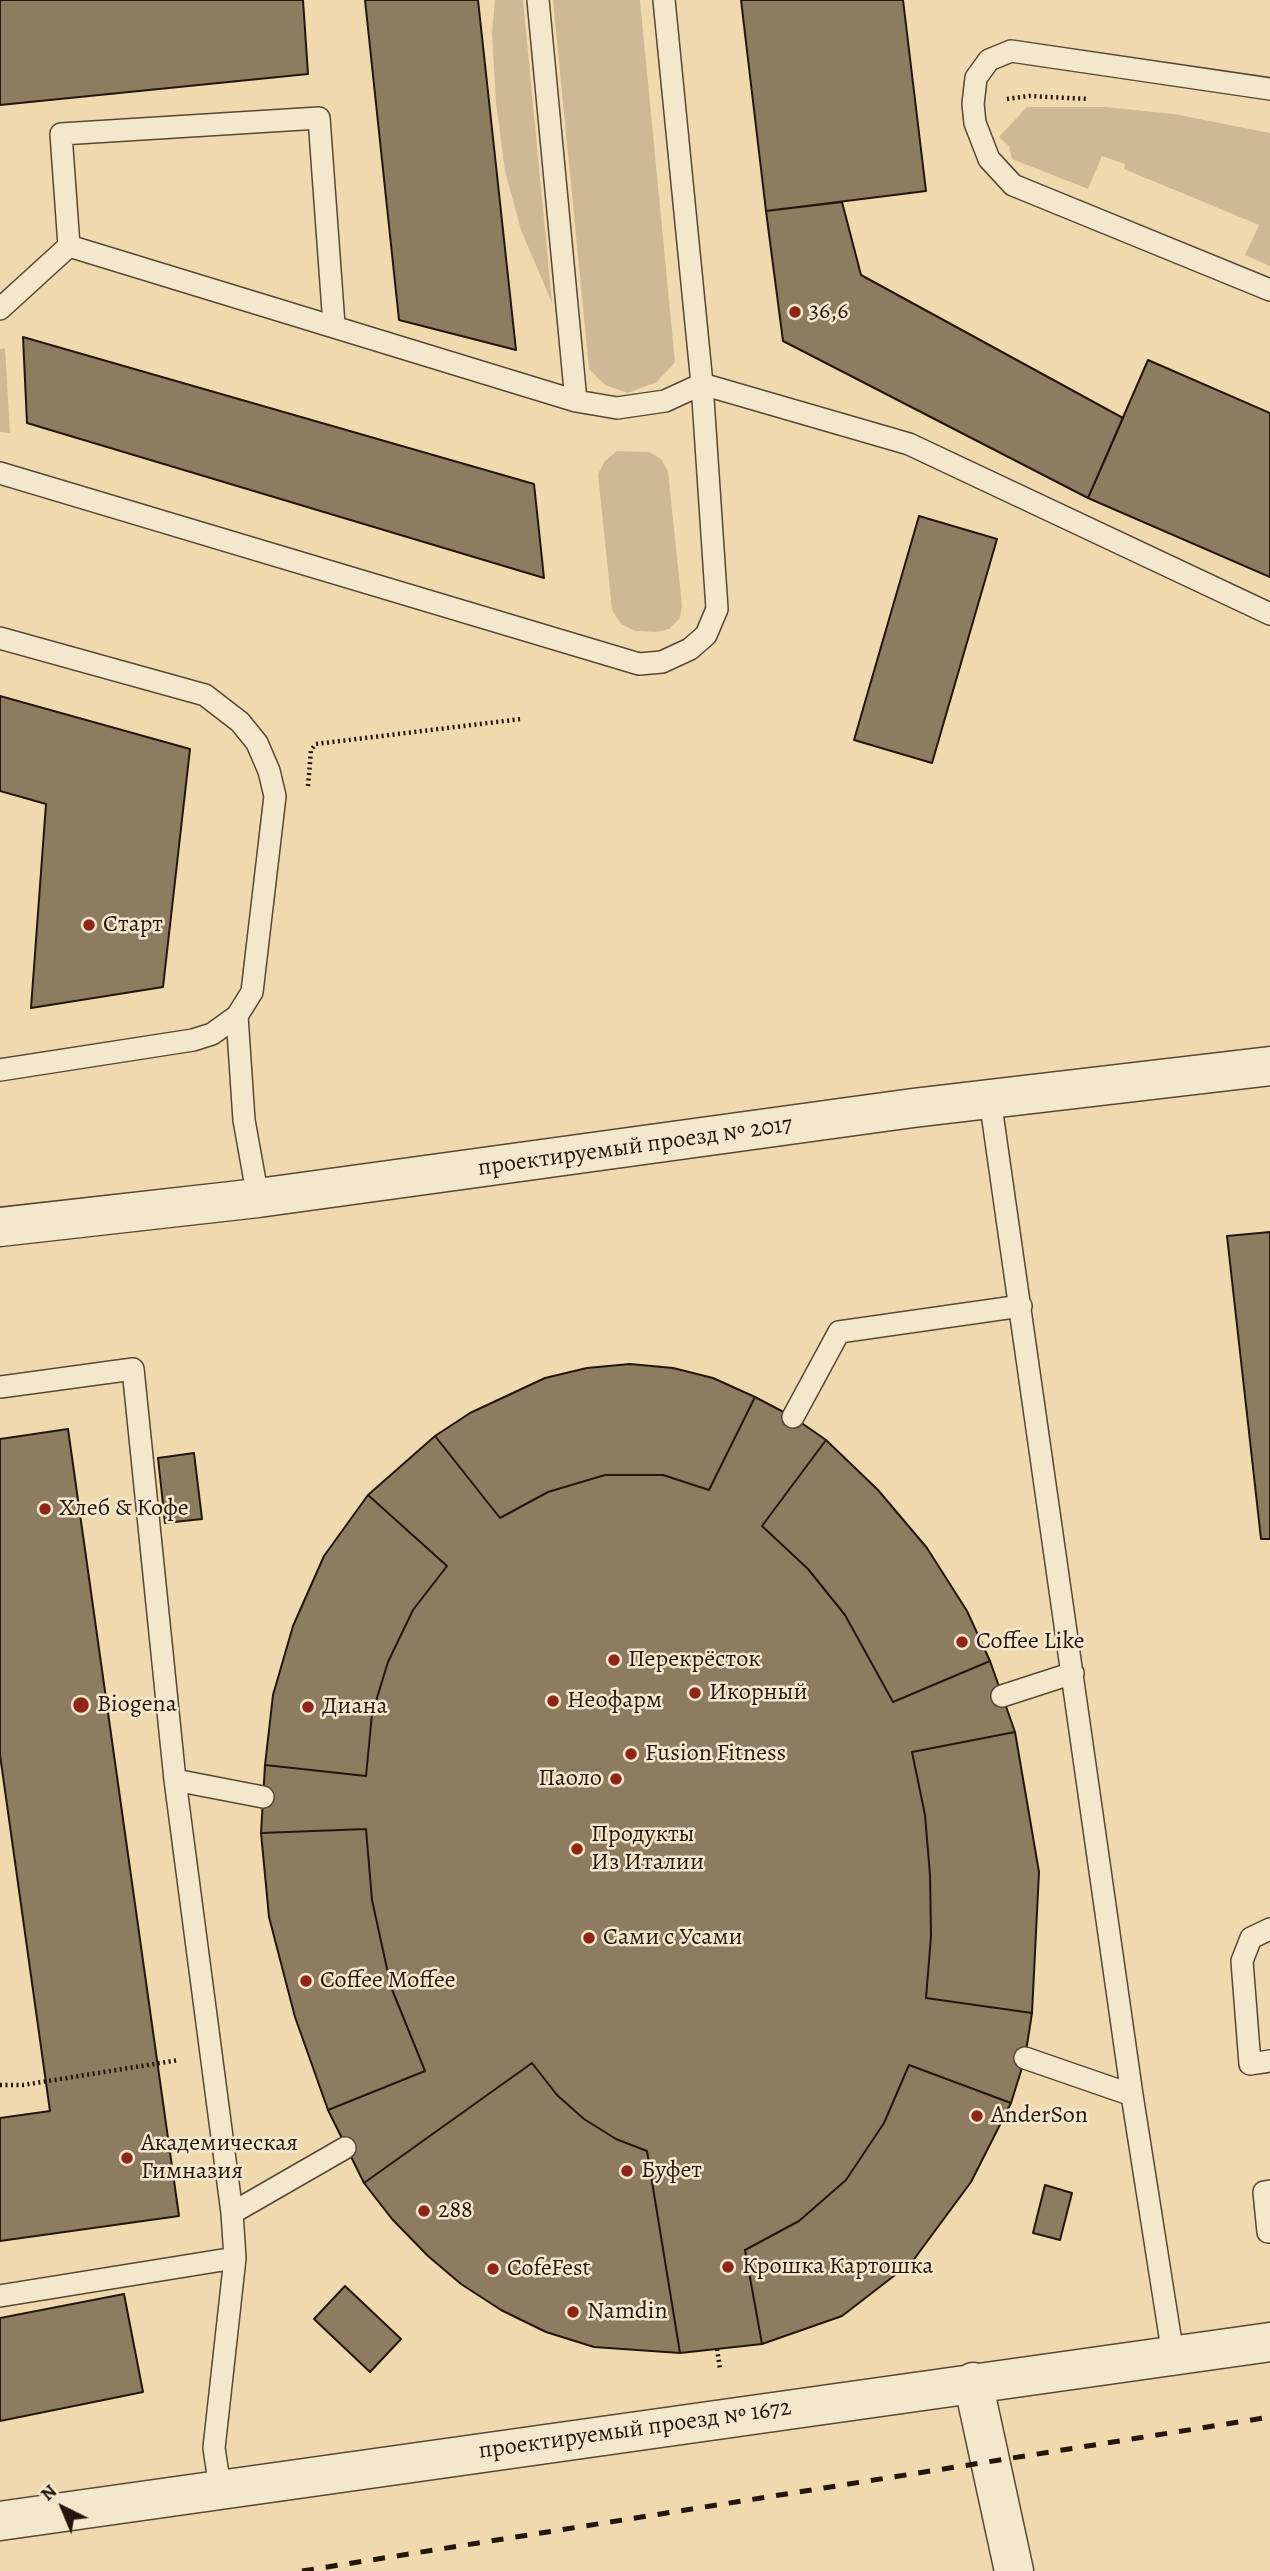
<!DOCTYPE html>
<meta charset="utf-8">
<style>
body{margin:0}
#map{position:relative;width:1270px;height:2571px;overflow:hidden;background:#efdab0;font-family:Alegreya,serif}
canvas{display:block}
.north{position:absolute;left:28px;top:2473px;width:70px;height:70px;-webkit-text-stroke:5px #f5e7cc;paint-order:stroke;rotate:317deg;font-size:19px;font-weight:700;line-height:28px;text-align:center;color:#25160b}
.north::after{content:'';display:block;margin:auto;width:24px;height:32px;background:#25160b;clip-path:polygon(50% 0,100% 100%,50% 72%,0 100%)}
</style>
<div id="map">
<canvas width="1270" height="2571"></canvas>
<div class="north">N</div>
</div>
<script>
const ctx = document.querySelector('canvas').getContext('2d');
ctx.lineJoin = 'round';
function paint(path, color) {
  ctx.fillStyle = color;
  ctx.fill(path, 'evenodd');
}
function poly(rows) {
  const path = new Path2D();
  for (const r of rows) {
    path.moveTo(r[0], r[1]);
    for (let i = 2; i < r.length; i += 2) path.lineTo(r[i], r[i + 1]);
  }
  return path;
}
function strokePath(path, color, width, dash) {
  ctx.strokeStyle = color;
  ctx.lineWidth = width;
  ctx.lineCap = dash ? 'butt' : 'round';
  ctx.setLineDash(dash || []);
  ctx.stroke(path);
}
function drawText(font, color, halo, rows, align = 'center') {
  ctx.font = font + ' Alegreya,serif';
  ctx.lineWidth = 5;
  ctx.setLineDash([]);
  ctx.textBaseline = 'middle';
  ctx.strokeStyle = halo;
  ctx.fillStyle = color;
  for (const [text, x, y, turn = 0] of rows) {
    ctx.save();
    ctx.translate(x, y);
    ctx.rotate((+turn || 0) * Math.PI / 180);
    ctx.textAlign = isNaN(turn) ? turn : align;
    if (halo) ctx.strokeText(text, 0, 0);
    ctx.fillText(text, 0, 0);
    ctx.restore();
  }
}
paint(poly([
 [495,0,523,0,552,303,521,230,505,171,496,103,492,33],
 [553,0,640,0,675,362,657,382,628,393,605,385,589,369],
 [1027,107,1105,107,1174,114,1270,133,1270,266,1245,255,1259,225,1124,169,1125,164,1102,156,1088,189,1012,159,1009,146,999,137],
 [5,348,10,433,0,432,0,349],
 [617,451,649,452,661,459,668,471,682,606,680,618,669,629,657,632,635,631,621,624,612,610,598,474,605,461]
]), '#cdb994');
const building = poly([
 [0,0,303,0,308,74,0,105,0,0],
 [365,0,478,0,516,350,399,320,365,0],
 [741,0,903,0,926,191,766,211,741,0],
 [842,202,861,275,1123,418,1088,498,783,341,766,211,842,202],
 [23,337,534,484,544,578,27,423,23,337],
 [1148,360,1270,413,1270,577,1088,498,1148,360],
 [919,516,997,539,932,763,854,740,919,516],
 [0,696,190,749,163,987,31,1008,46,804,0,791,0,696],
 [1270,1232,1270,1539,1261,1539,1227,1236,1270,1232],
 [630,1364,673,1368,713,1378,755,1397,709,1490,663,1475,605,1475,548,1492,500,1518,435,1436,470,1413,545,1378,587,1368,630,1364],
 [755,1397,793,1417,826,1440,762,1526,808,1569,845,1615,893,1702,990,1661,1015,1732,912,1752,925,1815,930,1875,931,1936,926,1998,1032,2013,1025,2058,1011,2103,909,2065,884,2123,846,2180,799,2221,745,2250,762,2344,680,2353,647,2151,616,2139,584,2119,557,2095,532,2063,364,2183,328,2110,425,2071,391,1987,372,1900,366,1829,261,1833,265,1765,366,1776,372,1714,388,1662,413,1610,447,1566,368,1495,435,1436,500,1518,548,1492,605,1475,663,1475,709,1490,755,1397],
 [68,1429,179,2216,0,2241,0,2118,50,2111,0,1755,0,1439,68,1429],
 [826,1440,878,1490,927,1548,967,1611,990,1661,893,1702,845,1615,808,1569,762,1526,826,1440],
 [194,1453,202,1519,165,1523,158,1458,194,1453],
 [368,1495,447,1566,413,1610,388,1662,372,1714,366,1776,265,1765,273,1695,293,1626,324,1556,368,1495],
 [1015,1732,1039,1872,1032,2013,926,1998,931,1936,930,1875,925,1815,912,1752,1015,1732],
 [366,1829,372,1900,391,1987,425,2071,328,2110,295,2017,269,1917,261,1833,366,1829],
 [532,2063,557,2095,584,2119,616,2139,647,2151,680,2353,594,2347,546,2332,501,2310,461,2284,428,2256,392,2219,364,2183,532,2063],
 [909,2065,1011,2103,971,2182,912,2262,842,2316,762,2344,745,2250,799,2221,846,2180,884,2123,909,2065],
 [1045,2185,1072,2193,1060,2240,1033,2233,1045,2185],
 [345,2286,401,2339,370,2372,314,2319,345,2286],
 [124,2294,143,2392,0,2421,0,2318,124,2294]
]);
paint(building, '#8e7c61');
strokePath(building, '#25160b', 2);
const service = poly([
 [538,0,576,401],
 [664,0,702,384,909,444,1270,614],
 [1270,89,1011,51,989,60,976,78,973,104,975,123,989,159,1013,185,1270,290],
 [0,309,69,246],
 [0,473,639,664,662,662,690,649,706,635,717,609,702,384,665,401,617,408,576,401,69,246,61,134,319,118,334,325],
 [0,638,205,695,240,722,257,743,269,771,275,796,252,992,237,1016,212,1034,193,1040,0,1070],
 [237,1016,244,1120,258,1198],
 [990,1099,1132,2095,1173,2355],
 [0,1387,133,1369,175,1780,232,2213,235,2258,214,2448,220,2488],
 [793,1417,839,1332,1021,1306],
 [1002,1696,1073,1673],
 [175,1780,263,1797],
 [1270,1929,1251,1938,1242,1961,1250,2064,1270,2061],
 [1025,2058,1132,2095],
 [232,2213,345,2148],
 [1268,2232,1264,2192,1270,2191],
 [0,2296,235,2258]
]);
const minor = poly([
 [973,2382,1014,2571],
 [0,2521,1270,2342]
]);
const tertiary = poly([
 [0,1227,258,1198,913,1108,1270,1066]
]);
strokePath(service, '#584734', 24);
strokePath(minor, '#584734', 41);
strokePath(tertiary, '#584734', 41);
strokePath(poly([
 [1007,99,1029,96,1089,99],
 [308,786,311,750,316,744,521,719],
 [0,2085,23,2085,179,2060],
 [717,2349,720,2369]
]), '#25160b', 4.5, [2, 3.5]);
strokePath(service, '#f5e7cc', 21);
strokePath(minor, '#f5e7cc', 38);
strokePath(tertiary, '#f5e7cc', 38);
strokePath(poly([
 [302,2571,1270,2417]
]), '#25160b', 5, [12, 12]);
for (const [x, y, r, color] of [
 [795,312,7,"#8f2418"],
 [89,925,7,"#8f2418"],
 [45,1509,7,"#8f2418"],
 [962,1642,7,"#8f2418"],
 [614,1660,7,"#8f2418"],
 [695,1693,7,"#8f2418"],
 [553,1701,7,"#8f2418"],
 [81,1705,9,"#8f2418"],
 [308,1707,7,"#8f2418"],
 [631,1754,7,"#8f2418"],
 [616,1779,7,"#8f2418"],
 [577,1849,7,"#8f2418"],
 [589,1938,7,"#8f2418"],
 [306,1981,7,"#8f2418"],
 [977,2116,7,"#8f2418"],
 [127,2158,7,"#8f2418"],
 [627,2171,7,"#8f2418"],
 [424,2211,7,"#8f2418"],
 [728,2267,7,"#8f2418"],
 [493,2269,7,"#8f2418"],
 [573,2312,7,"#8f2418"]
]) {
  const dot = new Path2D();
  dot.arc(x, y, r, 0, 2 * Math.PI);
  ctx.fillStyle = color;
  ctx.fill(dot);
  strokePath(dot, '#f5e7cc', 2.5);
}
drawText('24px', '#25160b', '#f5e7cc', [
 ["36,6",809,312],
 ["Старт",103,925],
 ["Хлеб & Кофе",59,1509],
 ["Coffee Like",976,1642],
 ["Перекрёсток",628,1660],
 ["Икорный",709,1693],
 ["Неофарм",567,1701],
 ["Biogena",97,1705],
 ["Диана",322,1707],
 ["Fusion Fitness",645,1754],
 ["Паоло",602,1779,"right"],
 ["Продукты",591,1835],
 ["Из Италии",591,1863],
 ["Сами с Усами",603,1938],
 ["Coffee Moffee",320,1981],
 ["AnderSon",991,2116],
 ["Академическая",141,2144],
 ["Гимназия",141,2172],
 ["Буфет",641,2171],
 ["288",438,2211],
 ["Крошка Картошка",742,2267],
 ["CofeFest",507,2269],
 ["Namdin",587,2312]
], 'left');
drawText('24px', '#25160b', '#f5e7cc', [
 ["проектируемый проезд № 2017",635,1147,-8],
 ["проектируемый проезд № 1672",635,2430,-8]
]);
</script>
